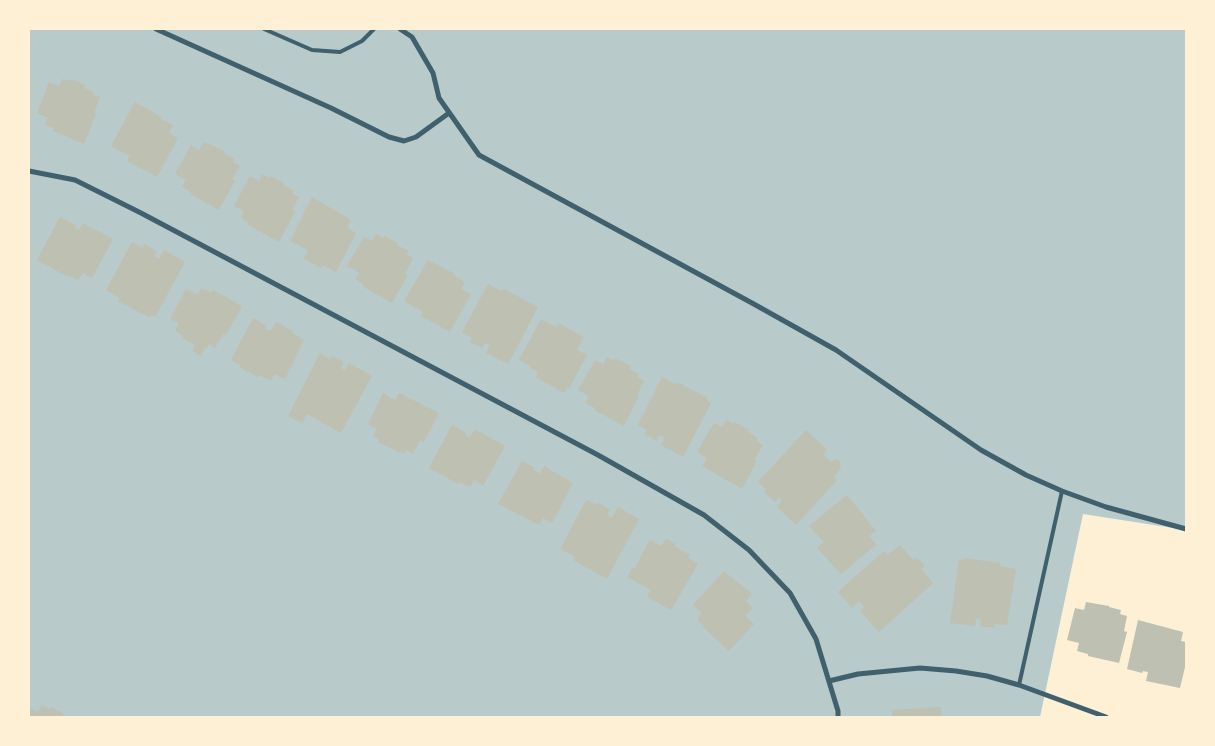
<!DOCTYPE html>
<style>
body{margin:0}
#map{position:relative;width:1215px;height:746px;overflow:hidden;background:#fdf0d5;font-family:Poppins,sans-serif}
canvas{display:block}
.frame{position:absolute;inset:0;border:30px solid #fdf0d5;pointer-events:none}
</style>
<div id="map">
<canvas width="1215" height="746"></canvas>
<div class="frame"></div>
</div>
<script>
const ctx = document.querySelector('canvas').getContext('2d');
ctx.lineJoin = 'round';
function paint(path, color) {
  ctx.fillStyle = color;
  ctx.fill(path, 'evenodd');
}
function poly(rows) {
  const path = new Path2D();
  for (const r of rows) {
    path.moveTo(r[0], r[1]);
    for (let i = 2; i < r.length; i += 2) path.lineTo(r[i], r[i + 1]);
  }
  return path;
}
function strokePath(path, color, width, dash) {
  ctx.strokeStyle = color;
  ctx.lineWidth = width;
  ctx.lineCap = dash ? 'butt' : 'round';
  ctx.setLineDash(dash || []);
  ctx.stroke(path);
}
paint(poly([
 [29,29,1186,29,1186,530,1083,514,1040,717,29,717]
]), '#b9caca');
paint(poly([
 [62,79,69,81,70,79,85,85,84,88,94,92,93,95,100,97,94,113,96,113,84,144,53,131,54,128,45,125,48,118,37,113,49,82,59,86],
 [135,102,162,117,161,119,173,125,169,133,178,138,157,177,127,161,130,156,111,146],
 [204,142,225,151,224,153,234,159,233,162,240,166,232,179,235,181,219,210,190,194,191,192,182,187,186,180,175,174,191,145,199,150],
 [262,174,270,178,271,176,284,183,283,185,294,191,292,194,299,197,292,210,295,212,279,242,248,225,249,223,241,218,244,211,234,206,250,176,259,181],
 [312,197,351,220,347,228,356,233,336,272,322,265,321,268,304,259,308,250,290,241],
 [60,217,76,225,74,228,79,230,83,223,113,239,92,278,83,273,78,280,69,276,68,277,37,260],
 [376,234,383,238,384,236,398,243,397,245,408,251,406,254,413,258,405,274,408,275,392,303,362,286,363,284,355,279,359,272,347,266,364,237,372,241],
 [132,242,143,248,144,244,157,251,154,256,159,259,164,250,185,262,155,317,151,315,150,318,118,301,120,298,106,290],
 [428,260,455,274,454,276,465,282,461,289,471,294,450,332,421,316,423,312,404,301],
 [488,284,502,291,504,289,538,307,508,364,486,353,490,345,485,343,482,348,470,342,472,338,462,332],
 [201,288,212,293,213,290,242,306,226,335,223,334,215,348,209,344,207,348,205,347,201,356,192,351,195,345,182,338,184,336,175,331,179,323,170,319,186,289,198,295],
 [253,318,267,326,265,329,271,331,276,322,293,331,292,333,304,340,285,379,274,374,271,381,259,375,258,377,239,367,240,365,231,360],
 [541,319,556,327,558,323,584,337,577,350,587,355,569,389,567,387,564,393,536,377,538,372,530,368,531,366,519,360],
 [320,353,330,359,332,356,344,362,341,368,345,371,349,363,372,376,341,433,307,414,302,423,288,416],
 [607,357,614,360,615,358,631,366,629,369,639,374,637,377,644,381,637,395,639,396,624,426,594,410,595,408,585,403,589,396,578,390,595,360,603,364],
 [662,377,676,384,677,382,708,398,706,400,711,403,683,457,661,445,665,438,659,435,657,441,644,434,647,430,638,425],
 [383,393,395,400,399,393,439,413,424,442,420,440,413,454,406,450,404,454,378,442,379,439,373,436,377,429,368,424],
 [726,420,734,424,734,422,749,430,747,432,758,438,756,441,763,445,754,460,757,461,742,489,702,466,707,458,697,452,714,423,722,427],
 [452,425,466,433,465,435,470,438,475,429,505,446,483,486,474,480,470,487,459,482,458,484,429,468],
 [806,430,827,450,823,455,831,462,835,459,839,460,841,467,834,477,837,480,796,525,777,507,782,501,779,497,775,502,764,492,766,490,758,482],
 [522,461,535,468,534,470,540,474,544,466,573,483,552,523,543,518,539,525,498,504],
 [847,495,876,531,869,536,876,545,841,574,817,548,824,542,809,526],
 [586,500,597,505,598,503,610,509,607,515,612,518,618,507,639,519,607,579,573,560,575,557,560,549],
 [666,539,676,544,674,546,690,555,688,558,698,564,671,610,647,597,651,590,627,577,632,568,634,569,650,540,661,546],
 [900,545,913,560,915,558,922,562,924,566,922,570,933,583,879,632,860,611,864,607,859,601,852,608,838,592,884,551,887,555],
 [964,558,1000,563,1000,566,1016,569,1007,625,995,624,995,628,980,626,981,619,976,618,975,626,950,623,959,560,963,561],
 [724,571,752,594,746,601,752,608,745,616,754,624,729,651,703,627,704,626,697,619,702,613,693,605],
 [1086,602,1109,606,1109,607,1121,610,1120,614,1127,616,1124,631,1127,632,1119,663,1088,656,1088,654,1077,651,1079,643,1067,640,1075,608,1084,610],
 [1138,620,1183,632,1181,641,1186,642,1186,663,1180,688,1146,681,1148,672,1143,671,1142,673,1127,669],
 [42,705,50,709,51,707,64,714,63,716,66,717,29,717,29,708,38,712],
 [941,707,942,717,892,717,892,710]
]), '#bec0b2');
strokePath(poly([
 [264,29,312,50,340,52,362,41,374,29],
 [1019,685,1062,491]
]), '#3f606c', 4);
strokePath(poly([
 [156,29,331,108,389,137,404,141,416,137,449,113],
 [400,29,412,37,433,73,439,98,479,155,752,303,836,350,981,450,1026,475,1062,491,1106,507,1186,529],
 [29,171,75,180,141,213,598,455,704,515,749,550,790,593,816,639,838,711,838,717],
 [829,681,858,674,920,668,956,671,987,676,1019,685,1106,717]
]), '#3f606c', 5);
</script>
